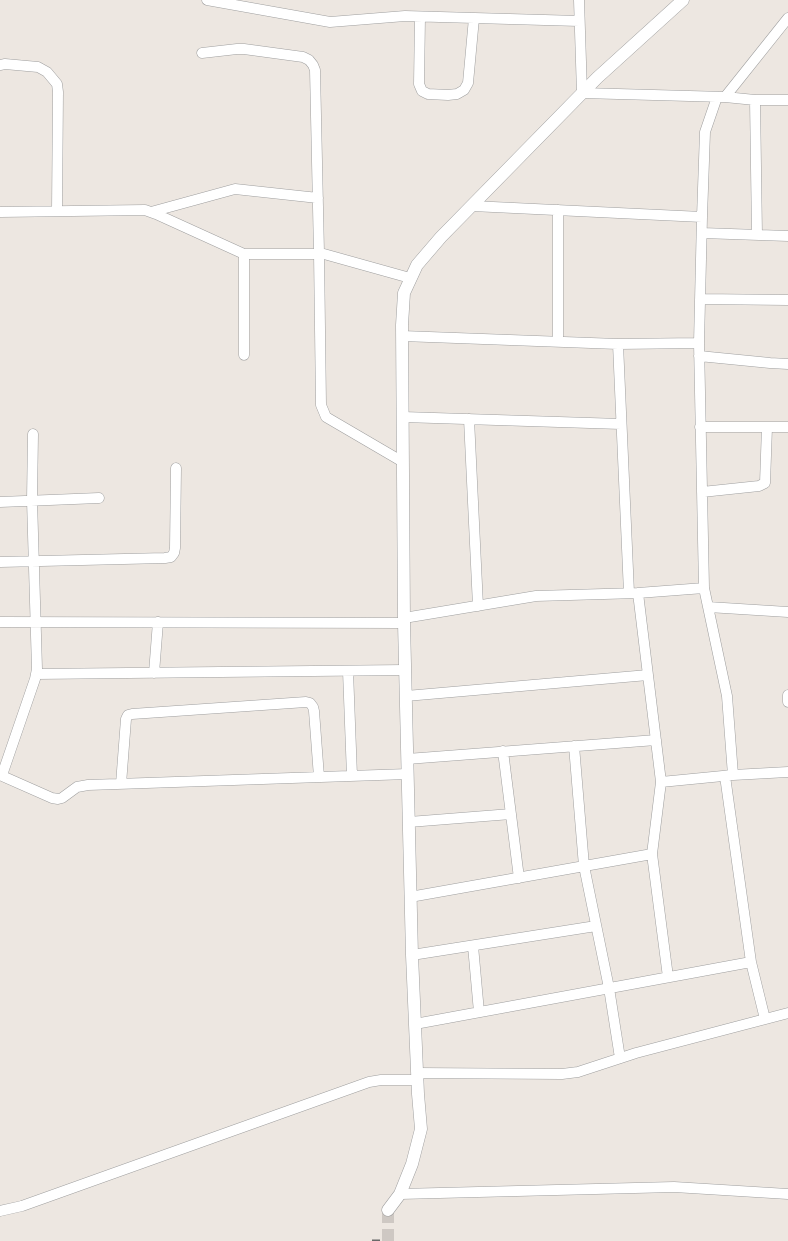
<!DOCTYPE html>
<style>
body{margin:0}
canvas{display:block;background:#ede7e1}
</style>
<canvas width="788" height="1241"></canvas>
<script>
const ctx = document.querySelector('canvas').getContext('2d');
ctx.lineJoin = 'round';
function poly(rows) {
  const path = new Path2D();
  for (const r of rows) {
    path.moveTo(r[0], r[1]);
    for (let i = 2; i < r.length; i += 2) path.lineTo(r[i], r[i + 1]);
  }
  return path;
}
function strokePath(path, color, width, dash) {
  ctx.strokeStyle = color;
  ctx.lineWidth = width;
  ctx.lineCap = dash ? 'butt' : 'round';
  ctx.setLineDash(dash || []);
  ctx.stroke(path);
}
strokePath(poly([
 [388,1241,388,1210]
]), '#cec8c3', 12, [12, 6]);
const minor = poly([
 [207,0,330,22,405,16,579,21],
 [579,0,582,93,725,97,755,100,788,100],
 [420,17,419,84,422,91,428,94,448,95,457,94,464,90,468,83,474,18],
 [202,53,237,49,244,49,303,57,309,60,313,65,315,70,319,253,321,405,326,417,403,462],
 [0,65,5,64,38,67,47,72,57,84,58,92,57,211],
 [725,97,788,18],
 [755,100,757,235],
 [472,206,702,217],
 [558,210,558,341],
 [0,212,145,210,156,214,244,254,324,254,410,278],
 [151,212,235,189,318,198],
 [702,233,788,236],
 [700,299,788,300],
 [402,336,618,344,699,343],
 [618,344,629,593],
 [244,355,244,254],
 [699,356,770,363,788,364],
 [403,417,621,424],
 [469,419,478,606],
 [700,427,788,427],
 [702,492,759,486,765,483,767,427],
 [0,502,99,498],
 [0,562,165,558,171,557,174,553,175,548,176,468],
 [704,588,699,343,702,217,705,132,717,97],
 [638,593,661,782],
 [708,607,788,612],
 [404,618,536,596,638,593,704,588,727,696,733,775,661,782,652,854,410,897],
 [0,622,404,623],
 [348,671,352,776],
 [154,673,158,622],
 [36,674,405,670],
 [788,695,788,702],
 [406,696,648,675],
 [574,746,584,866,609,988,620,1058],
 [503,751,519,878],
 [407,759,656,740],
 [0,775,52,798,58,799,62,798,77,787,88,785,408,774],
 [2,775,35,679,37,669,32,500,33,434],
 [733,775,788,772],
 [725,776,751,962,765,1019],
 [121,784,126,719,128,715,132,714,306,702,310,703,313,707,314,711,319,777],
 [409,822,511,814],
 [652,854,668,977],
 [473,946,479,1012],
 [412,955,596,926],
 [415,1024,751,962],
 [417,1073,562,1074,578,1072,636,1053,788,1013],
 [400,1194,674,1187,788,1194],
 [0,1211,22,1206,369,1082,381,1080,418,1080]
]);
const tertiary = poly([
 [388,1210,400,1194,412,1164,421,1129,418,1094,412,955,404,623,402,325,404,293,417,265,441,237,597,78,683,0]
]);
strokePath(minor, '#9f9f9f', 11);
strokePath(tertiary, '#9f9f9f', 13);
strokePath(minor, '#fff', 10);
strokePath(tertiary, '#fff', 12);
strokePath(poly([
 [372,1241,383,1241]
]), '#696969', 3, [8, 8]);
</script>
